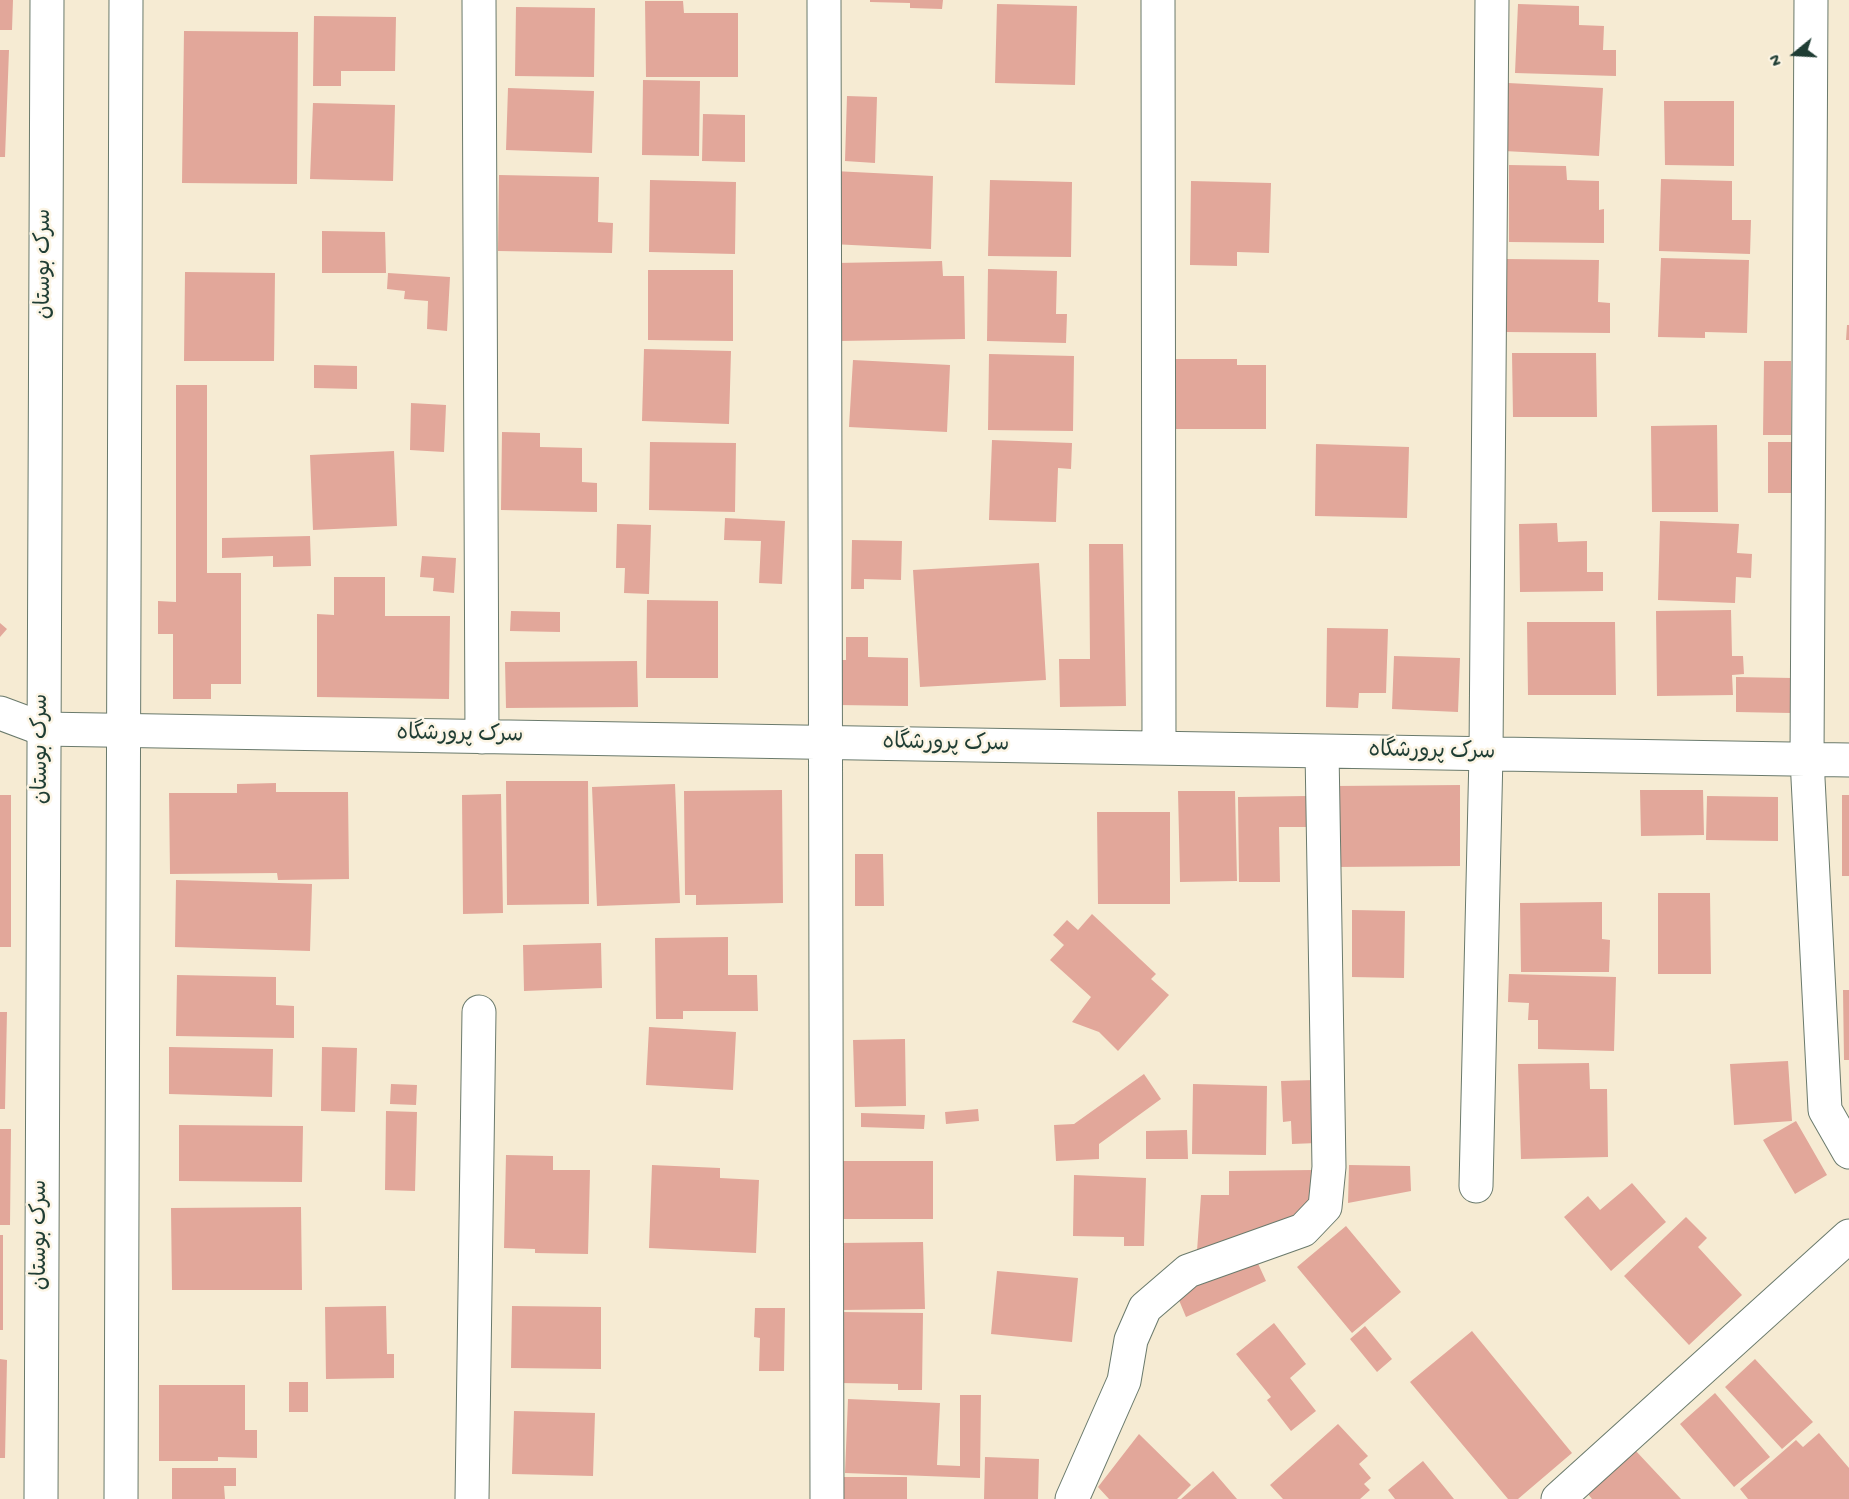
<!DOCTYPE html>
<meta charset="utf-8">
<style>
body{margin:0}
#map{position:relative;width:1849px;height:1499px;overflow:hidden;background:#f6ebd3;font-family:"Gochi Hand",sans-serif}
canvas{display:block}
.north{position:absolute;left:1765px;top:24px;width:60px;height:60px;-webkit-text-stroke:4px #fcf5e5;paint-order:stroke;rotate:252deg;font-size:16px;font-weight:700;line-height:24px;text-align:center;color:#1f3d34}
.north::after{content:'';display:block;margin:auto;width:21px;height:27px;background:#1f3d34;clip-path:polygon(50% 0,100% 100%,50% 72%,0 100%)}
</style>
<div id="map">
<canvas width="1849" height="1499"></canvas>
<div class="north">N</div>
</div>
<script>
const ctx = document.querySelector('canvas').getContext('2d');
ctx.lineJoin = 'round';
function paint(path, color) {
  ctx.fillStyle = color;
  ctx.fill(path, 'evenodd');
}
function poly(rows) {
  const path = new Path2D();
  for (const r of rows) {
    path.moveTo(r[0], r[1]);
    for (let i = 2; i < r.length; i += 2) path.lineTo(r[i], r[i + 1]);
  }
  return path;
}
function strokePath(path, color, width, dash) {
  ctx.strokeStyle = color;
  ctx.lineWidth = width;
  ctx.lineCap = dash ? 'butt' : 'round';
  ctx.setLineDash(dash || []);
  ctx.stroke(path);
}
function drawText(font, color, halo, rows, align = 'center') {
  ctx.font = font + ' "Gochi Hand","Playpen Sans Arabic",sans-serif';
  ctx.lineWidth = 5;
  ctx.setLineDash([]);
  ctx.textBaseline = 'middle';
  ctx.strokeStyle = halo;
  ctx.fillStyle = color;
  for (const [text, x, y, turn = 0] of rows) {
    ctx.save();
    ctx.translate(x, y);
    ctx.rotate((+turn || 0) * Math.PI / 180);
    ctx.textAlign = isNaN(turn) ? turn : align;
    if (halo) ctx.strokeText(text, 0, 0);
    ctx.fillText(text, 0, 0);
    ctx.restore();
  }
}
paint(poly([
 [0,0,13,0,12,30,0,30],
 [870,0,943,0,942,9,910,8,910,3,870,2],
 [645,1,683,1,684,13,738,13,738,77,646,77],
 [997,4,1077,6,1075,85,995,83],
 [1518,4,1579,6,1579,25,1604,26,1603,50,1616,50,1616,76,1515,73],
 [516,7,595,8,594,77,515,76],
 [314,16,396,17,395,71,341,71,341,86,313,86],
 [184,31,298,32,297,184,182,183],
 [0,50,9,50,5,157,0,157],
 [643,80,700,81,699,156,642,155],
 [1508,83,1603,88,1599,156,1504,151],
 [508,88,594,91,592,153,506,150],
 [847,96,877,97,875,163,845,161],
 [1664,101,1734,101,1734,166,1665,165],
 [313,103,395,105,393,181,310,179],
 [703,114,745,115,745,162,702,161],
 [1509,165,1566,166,1567,180,1599,181,1599,210,1604,209,1604,243,1509,242],
 [834,171,933,176,931,249,832,244],
 [499,175,599,177,598,222,613,223,612,253,498,251],
 [1661,179,1732,181,1732,220,1751,220,1750,254,1659,251],
 [650,180,736,182,735,254,649,252],
 [990,180,1072,182,1071,257,988,256],
 [1191,181,1271,183,1269,253,1237,252,1237,266,1190,265],
 [322,231,385,232,386,273,322,273],
 [1661,258,1749,260,1747,333,1705,332,1705,338,1658,337],
 [1506,259,1599,260,1598,302,1610,303,1610,333,1505,332],
 [942,261,943,276,964,276,965,339,838,341,836,263],
 [988,269,1057,271,1056,314,1067,314,1066,343,987,341],
 [648,270,733,270,733,341,648,340],
 [185,272,275,273,274,361,184,361],
 [388,273,450,277,447,331,427,329,428,301,404,299,405,291,387,289],
 [1847,325,1849,325,1849,340,1846,340],
 [644,349,731,351,729,424,642,421],
 [1512,353,1596,353,1597,417,1513,417],
 [989,354,1074,356,1073,431,988,430],
 [1171,359,1237,359,1237,365,1266,365,1266,429,1171,429],
 [853,360,950,365,947,432,849,427],
 [1764,361,1791,361,1791,435,1763,435],
 [314,365,357,366,357,389,314,388],
 [176,385,207,385,207,573,241,573,241,684,211,684,211,699,173,699,173,634,158,634,158,601,176,602],
 [411,403,446,405,444,452,410,450],
 [1717,425,1718,512,1652,512,1651,426],
 [502,432,540,433,540,447,582,448,582,482,597,483,597,512,501,510],
 [992,440,1072,443,1071,469,1058,468,1056,522,989,520],
 [650,442,736,443,735,512,649,510],
 [1768,442,1793,442,1792,493,1768,493],
 [1316,444,1409,447,1407,518,1315,516],
 [394,451,397,526,313,530,310,455],
 [725,518,785,521,782,584,759,583,761,541,724,540],
 [1660,521,1739,524,1737,553,1752,554,1751,578,1736,577,1735,603,1658,600],
 [1557,523,1558,542,1587,541,1587,572,1603,572,1603,591,1520,592,1519,524],
 [617,524,651,525,649,594,624,593,625,568,616,568],
 [310,536,311,566,273,567,273,556,222,558,222,538],
 [852,540,902,541,901,580,864,579,864,589,851,589],
 [1089,544,1123,544,1126,706,1060,707,1059,659,1090,659],
 [422,556,456,558,454,593,433,591,434,578,420,577],
 [1039,563,1046,680,920,687,913,570],
 [334,577,385,577,385,616,450,616,449,699,317,697,317,614,334,615],
 [647,600,718,601,718,678,646,678],
 [1731,610,1732,656,1743,656,1744,674,1732,675,1733,695,1657,696,1656,611],
 [511,611,560,612,560,632,510,631],
 [1527,622,1615,622,1616,695,1528,695],
 [0,623,7,629,0,637],
 [1327,628,1388,629,1386,693,1359,693,1358,708,1326,707],
 [846,637,868,637,868,657,908,658,908,706,838,705,839,660,846,660],
 [1394,656,1460,658,1458,712,1392,709],
 [637,661,638,707,506,708,505,662],
 [1736,677,1792,678,1791,713,1736,712],
 [506,781,588,781,589,904,507,905],
 [276,783,276,792,348,792,349,879,278,880,277,873,170,874,169,793,237,793,237,784],
 [675,784,680,903,597,906,592,787],
 [1460,785,1460,866,1335,867,1334,786],
 [782,790,783,903,696,905,696,895,685,895,684,791],
 [1640,790,1703,790,1704,835,1641,836],
 [1178,791,1235,791,1237,881,1180,882],
 [501,794,503,913,463,914,462,795],
 [0,795,11,795,11,947,0,947],
 [1842,795,1849,795,1849,876,1842,876],
 [1307,796,1308,827,1279,827,1280,882,1239,882,1238,797],
 [1707,796,1778,797,1778,841,1706,840],
 [1097,812,1170,812,1170,904,1098,904],
 [855,854,883,854,884,906,855,906],
 [176,880,312,884,310,951,175,947],
 [1658,893,1710,893,1711,974,1658,974],
 [1602,902,1602,939,1610,940,1609,972,1521,972,1520,903],
 [1352,910,1405,911,1404,978,1352,977],
 [1092,914,1156,974,1151,979,1169,995,1118,1051,1099,1032,1072,1022,1091,997,1050,960,1064,945,1053,935,1067,920,1078,930],
 [728,937,728,975,757,975,758,1011,683,1011,683,1019,656,1019,655,938],
 [601,943,602,988,524,991,523,945],
 [1509,974,1616,977,1614,1051,1538,1049,1538,1020,1528,1020,1529,1003,1508,1002],
 [177,975,276,977,276,1005,294,1006,294,1038,176,1036],
 [1843,990,1849,990,1849,1060,1844,1060],
 [0,1012,7,1012,5,1109,0,1109],
 [649,1027,736,1032,733,1090,646,1085],
 [905,1039,906,1106,855,1107,853,1040],
 [169,1047,273,1049,272,1097,169,1094],
 [322,1047,357,1048,355,1112,321,1111],
 [1788,1061,1792,1121,1734,1125,1730,1064],
 [1589,1063,1590,1089,1607,1089,1608,1157,1521,1159,1518,1064],
 [1144,1074,1161,1099,1099,1144,1099,1159,1056,1161,1054,1125,1074,1124],
 [1315,1080,1317,1143,1292,1144,1291,1121,1283,1122,1281,1081],
 [391,1084,417,1085,416,1105,390,1104],
 [1193,1084,1267,1086,1266,1155,1192,1154],
 [978,1109,979,1121,946,1124,945,1112],
 [386,1111,417,1112,415,1191,385,1190],
 [861,1113,925,1115,924,1129,861,1127],
 [1796,1121,1827,1175,1795,1194,1763,1140],
 [179,1125,303,1126,302,1182,179,1181],
 [0,1129,11,1129,10,1225,0,1225],
 [1187,1130,1188,1159,1146,1159,1146,1131],
 [506,1155,553,1156,553,1170,590,1170,588,1254,535,1253,535,1249,504,1248],
 [843,1161,933,1161,933,1219,843,1219],
 [652,1165,720,1168,720,1178,759,1180,756,1253,649,1248],
 [1349,1165,1410,1166,1411,1191,1348,1203],
 [1313,1170,1314,1206,1243,1244,1197,1251,1201,1195,1229,1195,1229,1171],
 [1074,1175,1146,1178,1144,1246,1124,1246,1124,1237,1073,1236],
 [1632,1183,1666,1222,1611,1271,1564,1217,1588,1196,1600,1210],
 [301,1207,302,1290,172,1290,171,1208],
 [1686,1217,1707,1238,1698,1247,1742,1295,1689,1345,1624,1276],
 [1346,1226,1401,1292,1352,1333,1297,1267],
 [0,1235,3,1235,3,1330,0,1330],
 [923,1242,925,1309,841,1310,840,1243],
 [1255,1257,1266,1281,1186,1317,1176,1293],
 [997,1271,1078,1278,1072,1342,991,1334],
 [386,1306,387,1354,394,1354,394,1378,326,1379,325,1307],
 [512,1306,601,1307,601,1369,511,1368],
 [755,1308,785,1308,784,1371,759,1371,760,1338,754,1337],
 [841,1312,923,1313,922,1390,898,1390,898,1384,840,1383],
 [1274,1323,1306,1364,1290,1378,1316,1411,1291,1431,1267,1400,1271,1397,1236,1354],
 [1365,1326,1392,1359,1377,1372,1350,1339],
 [1472,1331,1572,1453,1518,1499,1508,1499,1410,1382],
 [0,1359,7,1360,5,1458,0,1458],
 [1755,1359,1813,1422,1782,1449,1725,1387],
 [289,1382,308,1382,308,1412,289,1412],
 [159,1385,245,1385,245,1430,257,1430,257,1458,218,1457,218,1461,159,1461],
 [1715,1393,1770,1457,1734,1487,1680,1424],
 [960,1395,981,1395,980,1478,845,1473,848,1399,940,1403,937,1465,960,1466],
 [514,1411,595,1413,593,1476,512,1474],
 [1338,1424,1368,1456,1359,1464,1371,1478,1364,1484,1370,1490,1360,1499,1283,1499,1270,1485],
 [1819,1433,1849,1468,1849,1499,1748,1499,1740,1489,1796,1440,1803,1447],
 [1139,1434,1191,1485,1177,1499,1109,1499,1098,1487],
 [1635,1450,1681,1499,1592,1499,1588,1494],
 [985,1457,1039,1459,1038,1499,984,1499],
 [1423,1461,1454,1499,1395,1499,1388,1490],
 [172,1468,236,1468,236,1486,224,1486,225,1499,172,1499],
 [1213,1471,1237,1499,1181,1499],
 [838,1477,907,1477,907,1499,838,1499]
]), '#e2a79a');
const minor = poly([
 [479,0,482,737],
 [824,0,827,1499],
 [1158,0,1159,748],
 [1811,0,1807,759,1825,1110,1849,1152],
 [0,713,43,729,1849,760],
 [1476,1186,1486,754,1492,0],
 [472,1499,479,1012],
 [1072,1499,1124,1381,1131,1340,1145,1308,1188,1271,1303,1230,1325,1207,1329,1167,1322,751],
 [1558,1499,1849,1236]
]);
const tertiary = poly([
 [41,1499,47,0],
 [121,1499,126,0]
]);
strokePath(minor, '#6a7a6c', 35);
strokePath(tertiary, '#6a7a6c', 35);
strokePath(minor, '#fff', 33);
strokePath(tertiary, '#fff', 33);
drawText('22px', '#1f3d34', '#fcf5e5', [
 ["سرک بوستان",46,264,-90],
 ["سرک پرورشگاه",460,736,1],
 ["سرک پرورشگاه",946,745,1],
 ["سرک بوستان",43,749,-90],
 ["سرک پرورشگاه",1432,753,1],
 ["سرک بوستان",42,1235,-90]
]);
</script>
